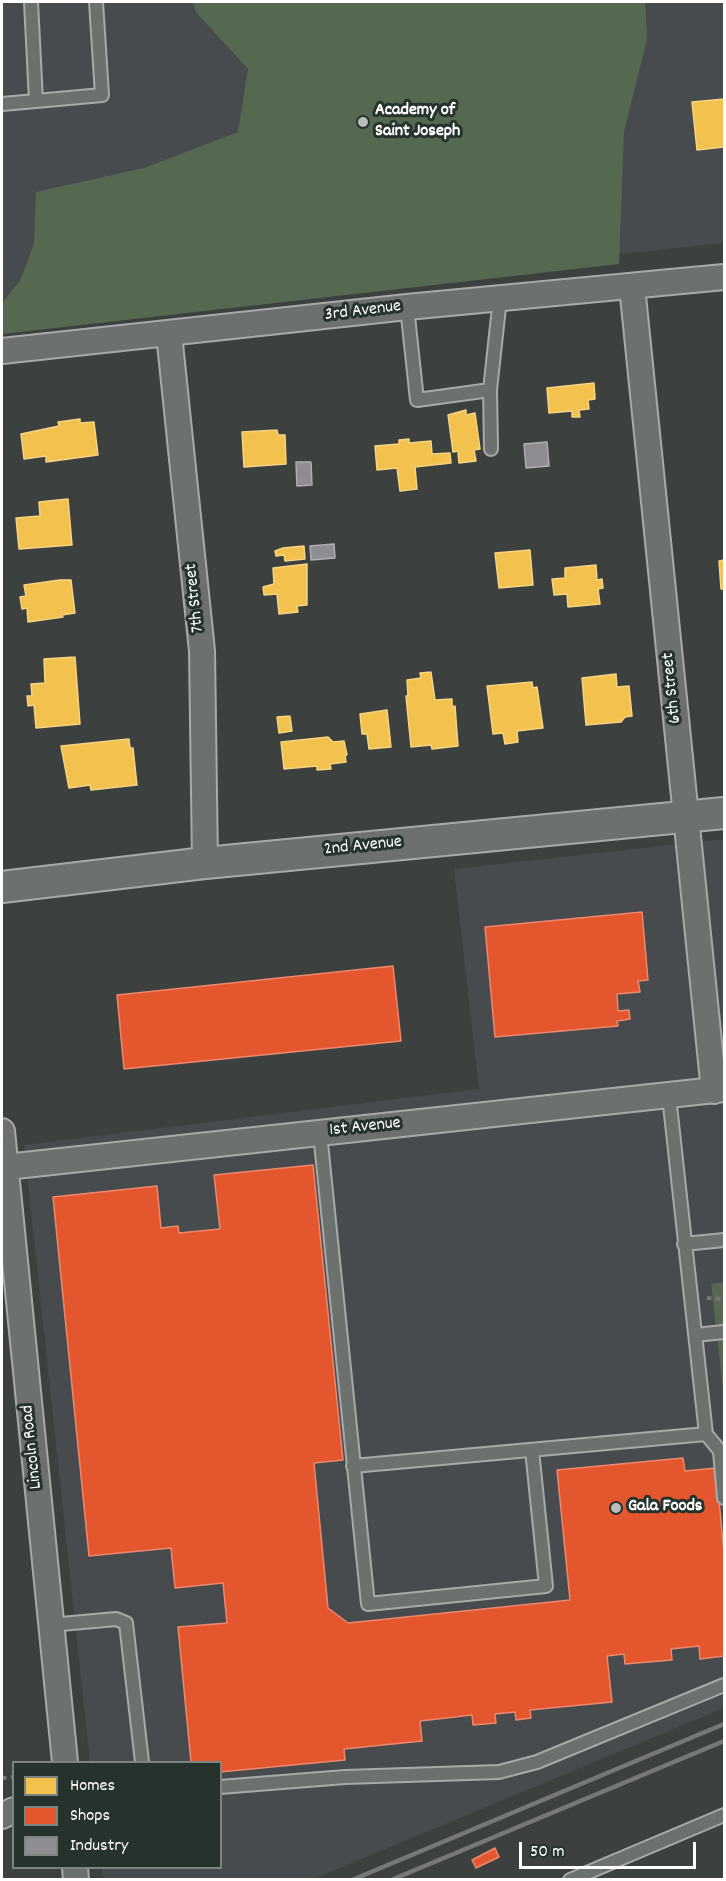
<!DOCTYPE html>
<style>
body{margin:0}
#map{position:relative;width:726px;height:1881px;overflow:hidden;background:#3c4140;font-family:Dekko,sans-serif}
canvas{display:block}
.frame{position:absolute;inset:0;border:3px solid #fff;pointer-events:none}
.legend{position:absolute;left:12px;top:1761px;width:210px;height:108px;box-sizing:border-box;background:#26332d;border:2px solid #7d8581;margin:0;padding:8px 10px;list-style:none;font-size:18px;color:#fff}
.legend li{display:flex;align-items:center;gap:12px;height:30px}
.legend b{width:30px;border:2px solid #7d8581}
.scale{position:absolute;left:519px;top:1842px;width:177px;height:27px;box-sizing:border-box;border:3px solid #fff;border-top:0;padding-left:8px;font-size:18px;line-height:21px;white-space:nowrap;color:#fff;-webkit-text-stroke:4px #26332d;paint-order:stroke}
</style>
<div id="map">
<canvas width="726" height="1881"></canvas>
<div class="frame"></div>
<ul class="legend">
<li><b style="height:16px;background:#f2c14e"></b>Homes</li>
<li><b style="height:16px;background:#e4572e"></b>Shops</li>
<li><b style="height:16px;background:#8d8d92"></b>Industry</li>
</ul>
<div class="scale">50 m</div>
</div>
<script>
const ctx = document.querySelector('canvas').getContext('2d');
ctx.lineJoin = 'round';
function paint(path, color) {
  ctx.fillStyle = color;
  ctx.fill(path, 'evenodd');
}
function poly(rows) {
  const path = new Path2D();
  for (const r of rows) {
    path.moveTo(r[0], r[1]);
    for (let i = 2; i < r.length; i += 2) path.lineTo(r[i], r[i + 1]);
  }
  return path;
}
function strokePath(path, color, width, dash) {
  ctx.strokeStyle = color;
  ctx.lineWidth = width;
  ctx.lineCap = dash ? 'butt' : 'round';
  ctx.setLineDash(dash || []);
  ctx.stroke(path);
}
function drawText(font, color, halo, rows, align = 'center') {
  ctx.font = font + ' Dekko,sans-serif';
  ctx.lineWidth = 6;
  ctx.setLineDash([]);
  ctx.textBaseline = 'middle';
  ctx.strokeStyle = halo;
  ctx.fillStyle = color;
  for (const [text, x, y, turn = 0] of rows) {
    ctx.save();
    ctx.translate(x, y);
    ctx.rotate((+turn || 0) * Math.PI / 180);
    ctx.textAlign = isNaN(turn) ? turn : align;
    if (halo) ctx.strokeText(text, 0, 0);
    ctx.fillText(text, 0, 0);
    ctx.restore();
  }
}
paint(poly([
 [2,2,724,2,724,243,2,319],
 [724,839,724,1282,711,1284,724,1399,724,1708,313,1879,103,1879,102,1868,220,1868,220,1762,90,1762,24,1145,479,1089,454,869]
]), '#484b4d');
paint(poly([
 [193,2,645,2,647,39,624,131,619,264,2,334,2,303,20,281,34,244,36,192,144,168,238,132,248,69,196,12],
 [724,1282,724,1399,711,1284]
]), '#556951');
const homes = poly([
 [724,99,724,147,697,150,692,102,724,99],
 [594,383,595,399,588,400,589,409,579,410,580,417,572,417,572,411,549,413,547,388,594,383],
 [466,410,466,415,475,413,480,449,474,450,476,461,459,463,458,451,453,452,448,415,466,410],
 [80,419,80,423,94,422,98,455,46,462,46,456,24,459,21,434,59,426,58,422,80,419],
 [277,430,278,435,285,435,286,464,244,467,242,432,277,430],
 [409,439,409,443,431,441,432,454,450,453,451,463,415,467,417,489,400,491,397,468,377,470,375,446,399,444,399,440,409,439],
 [68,499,72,545,19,549,16,518,40,516,39,502,68,499],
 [304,546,305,559,285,561,284,555,276,556,275,551,283,548,304,546],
 [530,550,533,585,499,588,495,553,530,550],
 [724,560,724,589,721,589,719,561,724,560],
 [307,564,307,605,297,606,298,612,279,614,277,594,264,595,263,587,274,584,273,568,307,564],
 [596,565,597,580,602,579,603,588,598,589,600,604,568,607,567,594,554,595,552,579,565,578,565,568,596,565],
 [60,580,71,580,75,613,62,615,63,617,28,622,27,608,22,609,20,597,26,596,24,585,60,580],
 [75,657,80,724,36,728,34,705,28,706,27,696,32,696,31,684,45,683,44,659,75,657],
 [431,672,435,700,452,699,452,707,455,706,458,746,432,749,431,745,411,747,406,696,408,696,407,680,421,678,420,673,431,672],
 [616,674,617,687,629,686,632,716,625,717,621,722,586,725,582,678,616,674],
 [532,682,533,688,537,687,543,728,517,731,518,742,505,744,503,733,493,734,487,686,532,682],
 [387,710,391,747,369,749,367,734,362,734,360,714,387,710],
 [290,716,292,731,279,733,277,717,290,716],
 [328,737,333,742,344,741,347,755,345,755,346,762,330,764,331,769,317,770,317,766,284,769,281,742,328,737],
 [129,739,130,748,133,748,137,785,91,790,90,785,69,788,61,746,129,739]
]);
paint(homes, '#f2c14e');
strokePath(homes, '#f6d483', 1.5);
const shops = poly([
 [642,912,648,980,638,981,640,992,617,994,618,1011,629,1010,630,1019,617,1021,618,1026,495,1037,485,927,642,912],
 [393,966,401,1041,124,1069,117,995,393,966],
 [313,1165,343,1460,314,1463,328,1608,348,1623,570,1600,557,1470,683,1458,685,1471,716,1468,724,1554,724,1656,700,1659,699,1646,671,1649,672,1660,625,1664,624,1654,607,1656,612,1702,530,1710,531,1718,516,1720,515,1712,495,1714,496,1723,473,1725,472,1715,420,1721,422,1741,344,1749,345,1760,220,1772,220,1762,191,1762,178,1627,227,1623,223,1583,175,1588,171,1548,89,1556,53,1197,157,1186,161,1228,178,1226,179,1233,220,1229,214,1175,313,1165],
 [495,1848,499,1857,476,1868,472,1860,495,1848]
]);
paint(shops, '#e4572e');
strokePath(shops, '#ec896d', 1.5);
const industry = poly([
 [547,442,549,466,526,468,524,444,547,442],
 [296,462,311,462,312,485,297,486,296,462],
 [334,544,335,558,311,560,310,546,334,544]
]);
paint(industry, '#8d8d92');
strokePath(industry, '#afafb3', 1.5);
const service = poly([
 [36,101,102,95,96,2],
 [2,104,36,101,31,2],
 [407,307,417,400,490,390,500,298],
 [490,390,491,449],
 [669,1096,706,1434],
 [320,1133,368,1604,546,1586,532,1450],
 [684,1244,724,1240],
 [695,1335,724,1332],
 [353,1466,706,1434,720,1451,724,1498],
 [50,1625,116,1619,126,1623,142,1762],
 [220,1787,345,1777,499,1772,537,1762,724,1685],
 [570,1880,724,1815]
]);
const minor = poly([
 [632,286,714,1091],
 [169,334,202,651,205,863],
 [2,351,407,307,724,277],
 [2,1131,65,1762],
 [6,1167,724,1089],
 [2,1816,14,1810],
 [75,1868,76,1880]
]);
const tertiary = poly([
 [2,887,205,863,724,813]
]);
strokePath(service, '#a7aaa9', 16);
strokePath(minor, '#a7aaa9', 28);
strokePath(tertiary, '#a7aaa9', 34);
strokePath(poly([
 [707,1298,724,1299],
 [2,1778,14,1777]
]), '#767877', 4, [4.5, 4.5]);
strokePath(service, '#6c706e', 12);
strokePath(minor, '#6c706e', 24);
strokePath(tertiary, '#6c706e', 30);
strokePath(poly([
 [352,1880,724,1724],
 [391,1880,724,1741]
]), '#767877', 4.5);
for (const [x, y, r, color] of [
 [363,122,6,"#bbbcbc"],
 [616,1508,6,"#bbbcbc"]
]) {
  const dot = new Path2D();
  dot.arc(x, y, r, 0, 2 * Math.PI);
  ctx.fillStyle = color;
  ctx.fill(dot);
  strokePath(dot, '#26332d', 2);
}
drawText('bold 18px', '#fff', '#26332d', [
 ["Academy of",375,112],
 ["Saint Joseph",375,133],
 ["Gala Foods",628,1508]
], 'left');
drawText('18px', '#fff', '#26332d', [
 ["3rd Avenue",363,312,-7],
 ["7th Street",196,598,-96],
 ["6th Street",673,688,-96],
 ["2nd Avenue",363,847,-6],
 ["1st Avenue",365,1128,-6],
 ["Lincoln Road",33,1447,-96]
]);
</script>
